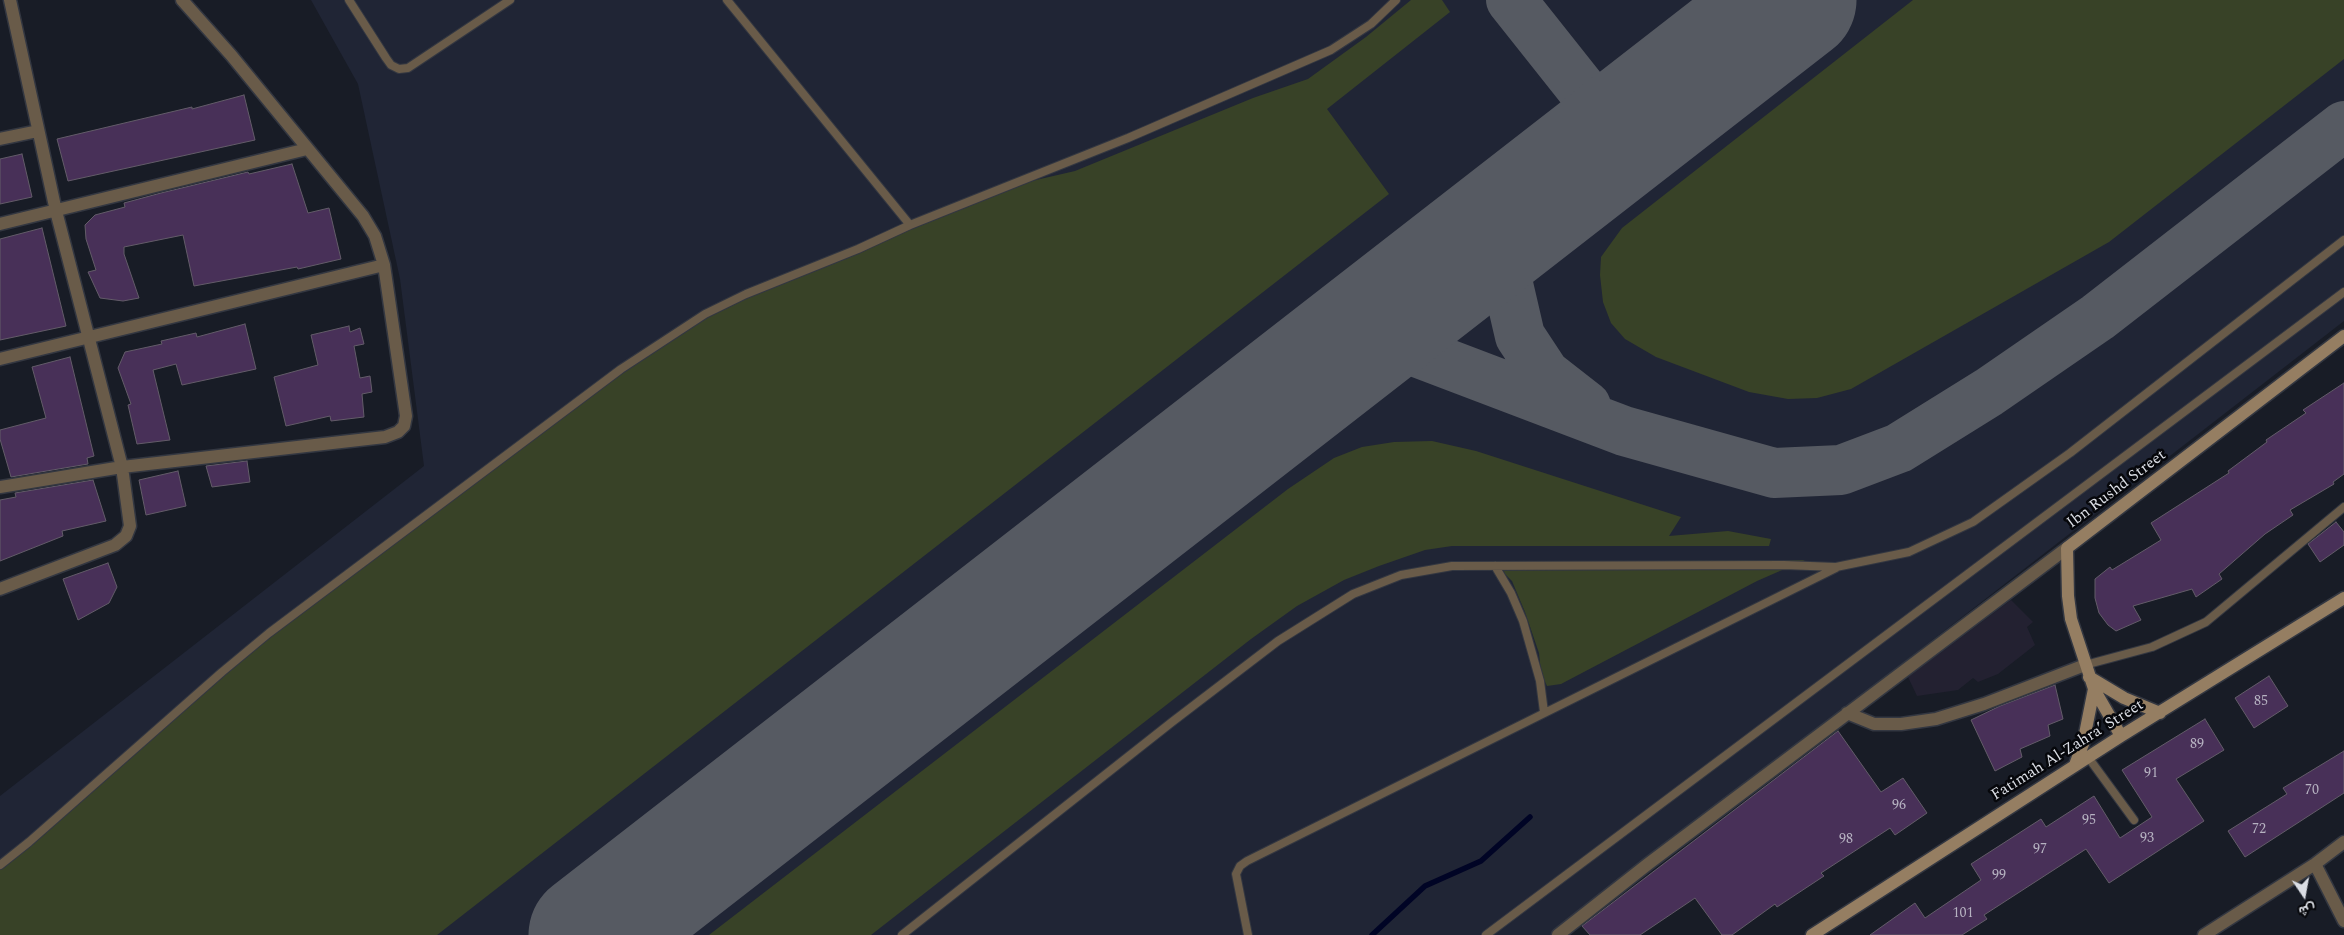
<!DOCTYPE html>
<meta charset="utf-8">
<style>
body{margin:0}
#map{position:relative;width:2344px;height:935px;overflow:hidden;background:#181c26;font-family:Spectral,Vazirmatn,serif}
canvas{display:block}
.north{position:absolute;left:2279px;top:870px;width:50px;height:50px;-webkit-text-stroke:4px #06070b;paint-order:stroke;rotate:168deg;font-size:14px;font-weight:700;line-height:20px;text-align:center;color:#dadde4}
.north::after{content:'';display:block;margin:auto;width:18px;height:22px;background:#dadde4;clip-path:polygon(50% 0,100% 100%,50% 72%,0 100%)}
</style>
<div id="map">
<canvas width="2344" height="935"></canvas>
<div class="north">ش</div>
</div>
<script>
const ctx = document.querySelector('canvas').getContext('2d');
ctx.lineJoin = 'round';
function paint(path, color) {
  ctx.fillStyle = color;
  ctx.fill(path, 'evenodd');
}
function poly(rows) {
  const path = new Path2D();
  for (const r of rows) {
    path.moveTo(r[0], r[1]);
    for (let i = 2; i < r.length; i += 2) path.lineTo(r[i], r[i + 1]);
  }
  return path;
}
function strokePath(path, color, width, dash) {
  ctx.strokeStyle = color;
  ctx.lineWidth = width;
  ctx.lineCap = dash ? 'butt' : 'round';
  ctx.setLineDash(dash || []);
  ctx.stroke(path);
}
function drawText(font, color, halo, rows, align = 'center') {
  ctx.font = font + ' Spectral,serif';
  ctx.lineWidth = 5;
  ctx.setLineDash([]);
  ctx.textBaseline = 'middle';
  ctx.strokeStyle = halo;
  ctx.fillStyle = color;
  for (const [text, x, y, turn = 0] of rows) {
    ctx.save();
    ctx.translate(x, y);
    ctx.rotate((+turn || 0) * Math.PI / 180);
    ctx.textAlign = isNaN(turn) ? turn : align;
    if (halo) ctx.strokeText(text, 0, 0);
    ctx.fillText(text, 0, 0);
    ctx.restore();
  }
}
paint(poly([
 [2011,600,2033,622,2027,627,2035,645,1998,674,1978,682,1973,678,1958,690,1917,696,1908,677]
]), '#232131');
paint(poly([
 [311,0,2344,0,2344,321,1552,935,0,935,0,796,424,466,400,279,358,84]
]), '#202535');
paint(poly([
 [1411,0,1442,0,1450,12,1327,109,1389,194,437,935,0,935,0,859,23,849,293,610,618,370,691,318,744,293,1023,183,1075,171,1253,98,1308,79,1366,37],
 [1913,0,2344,0,2344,59,2109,242,1851,389,1817,398,1788,399,1749,392,1656,357,1625,339,1611,323,1603,302,1600,275,1601,257,1622,228],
 [1432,441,1476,451,1681,517,1669,536,1728,531,1771,539,1769,546,1452,546,1425,550,1379,566,1344,580,1297,606,1251,639,871,935,709,935,1288,489,1334,458,1362,447,1394,442],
 [1805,560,1757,581,1561,684,1547,686,1541,673,1539,653,1525,612,1512,581,1505,574,1501,564,1521,562]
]), '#384227');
strokePath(poly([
 [1372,935,1425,886,1481,861,1530,817]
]), '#000425', 5.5);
strokePath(poly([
 [1511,0,1619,136],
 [1510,220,1507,280,1520,336,1545,374,1586,406],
 [1366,333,1624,431,1774,473,1841,470,1899,448,1989,392,2098,317,2344,126]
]), '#565a62', 50);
strokePath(poly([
 [591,935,1794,0]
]), '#565a62', 125);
const building = poly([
 [244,95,255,140,68,181,57,139,192,107,192,109,244,95],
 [22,154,32,197,0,204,0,159,22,154],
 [292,164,308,213,329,208,341,259,298,269,297,267,194,286,183,235,124,247,124,254,139,298,123,301,100,298,88,272,96,270,86,239,85,225,95,215,125,207,124,203,161,193,248,172,249,174,292,164],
 [42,228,66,326,0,340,0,239,42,228],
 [245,324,256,369,182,385,176,364,153,370,170,440,137,444,128,405,131,404,118,368,125,352,162,344,161,341,196,333,197,337,245,324],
 [349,326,350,332,360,328,364,344,354,346,360,378,370,376,372,392,362,394,364,417,331,421,330,416,286,426,274,377,318,365,311,335,349,326],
 [70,357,94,456,87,458,88,464,11,477,0,439,0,430,46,418,32,367,70,357],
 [2344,383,2344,474,2333,482,2334,484,2290,510,2293,515,2265,534,2219,574,2222,579,2196,597,2192,589,2133,606,2141,620,2116,631,2108,625,2099,613,2095,598,2095,579,2110,567,2112,570,2161,540,2151,523,2229,473,2228,471,2267,442,2266,440,2306,413,2303,410,2344,383],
 [247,461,250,482,212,487,206,466,247,461],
 [178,471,186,506,146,515,139,480,178,471],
 [93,480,106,521,62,531,63,536,0,561,0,500,16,497,15,493,93,480],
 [2336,522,2344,532,2344,545,2320,562,2308,544,2336,522],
 [108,563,117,587,109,603,78,620,63,579,108,563],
 [2269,676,2288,706,2254,728,2235,698,2269,676],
 [2055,685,2063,719,2048,725,2050,736,2020,749,2022,757,1995,771,1971,720,2000,706,2055,685],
 [2205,719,2224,750,2176,779,2204,821,2109,883,2086,849,1984,915,1987,919,1962,935,1870,935,1915,903,1925,918,1981,880,1971,864,2041,819,2046,827,2094,796,2120,838,2152,817,2122,770,2205,719],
 [1838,731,1881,792,1903,778,1927,813,1895,835,1890,828,1821,873,1824,876,1777,907,1775,904,1732,935,1722,935,1695,898,1640,935,1590,935,1582,926,1838,731],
 [2344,751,2344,793,2245,857,2228,831,2287,794,2283,788,2344,751]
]);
paint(building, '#483058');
strokePath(building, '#635c69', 1);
const lane = poly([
 [349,0,386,58,391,65,399,69,408,68,510,0],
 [727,0,910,225],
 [1495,566,1511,593,1523,621,1540,681,1544,712],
 [2085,665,2152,647,2206,622,2344,507],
 [2088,757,2134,820],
 [0,865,29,842,222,672,269,633,621,369,705,314,746,294,858,249,910,225,1128,138,1331,50,1371,24,1396,0],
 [902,935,1172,722,1278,641,1353,594,1401,575,1452,566,1784,565,1836,567,1909,552,1973,522,2070,453,2344,240],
 [1248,935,1236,874,1240,866,1247,861,1836,568],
 [1486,935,2344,292]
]);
const street = poly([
 [0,139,38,131],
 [0,224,307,149],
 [0,359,384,265],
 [0,487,122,467,385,437,398,432,404,426,406,416,384,265,375,236,363,216,231,55,182,0],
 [0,589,115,545,126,536,130,526,122,467,56,211,10,0],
 [1847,713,1874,724,1901,724,1936,719,1984,704,2085,665],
 [2315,864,2344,921],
 [1558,935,1648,864,2067,548],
 [2204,935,2315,864,2344,842]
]);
const secondary = poly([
 [2089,677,2124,698,2160,713],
 [2121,736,2094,689,2071,619,2068,596,2067,548,2344,336],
 [2075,765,2083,744,2094,689],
 [1812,935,2121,736,2344,598]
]);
strokePath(lane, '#333741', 10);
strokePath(street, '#333741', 15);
strokePath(secondary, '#333741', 15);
strokePath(lane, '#695b49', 8);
strokePath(street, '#695b49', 12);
strokePath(secondary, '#957e62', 12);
drawText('14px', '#b6b2c1', null, [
 ["85",2261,702],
 ["89",2197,745],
 ["91",2151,774],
 ["70",2312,791],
 ["96",1899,806],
 ["95",2089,821],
 ["72",2259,830],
 ["93",2147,839],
 ["98",1846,840],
 ["97",2040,850],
 ["99",1999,876],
 ["101",1963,914]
]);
drawText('16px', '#dadde4', '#06070b', [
 ["Ibn Rushd Street",2117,490,-37],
 ["Fatimah Al-Zahra’ Street",2068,751,-32]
]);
</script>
